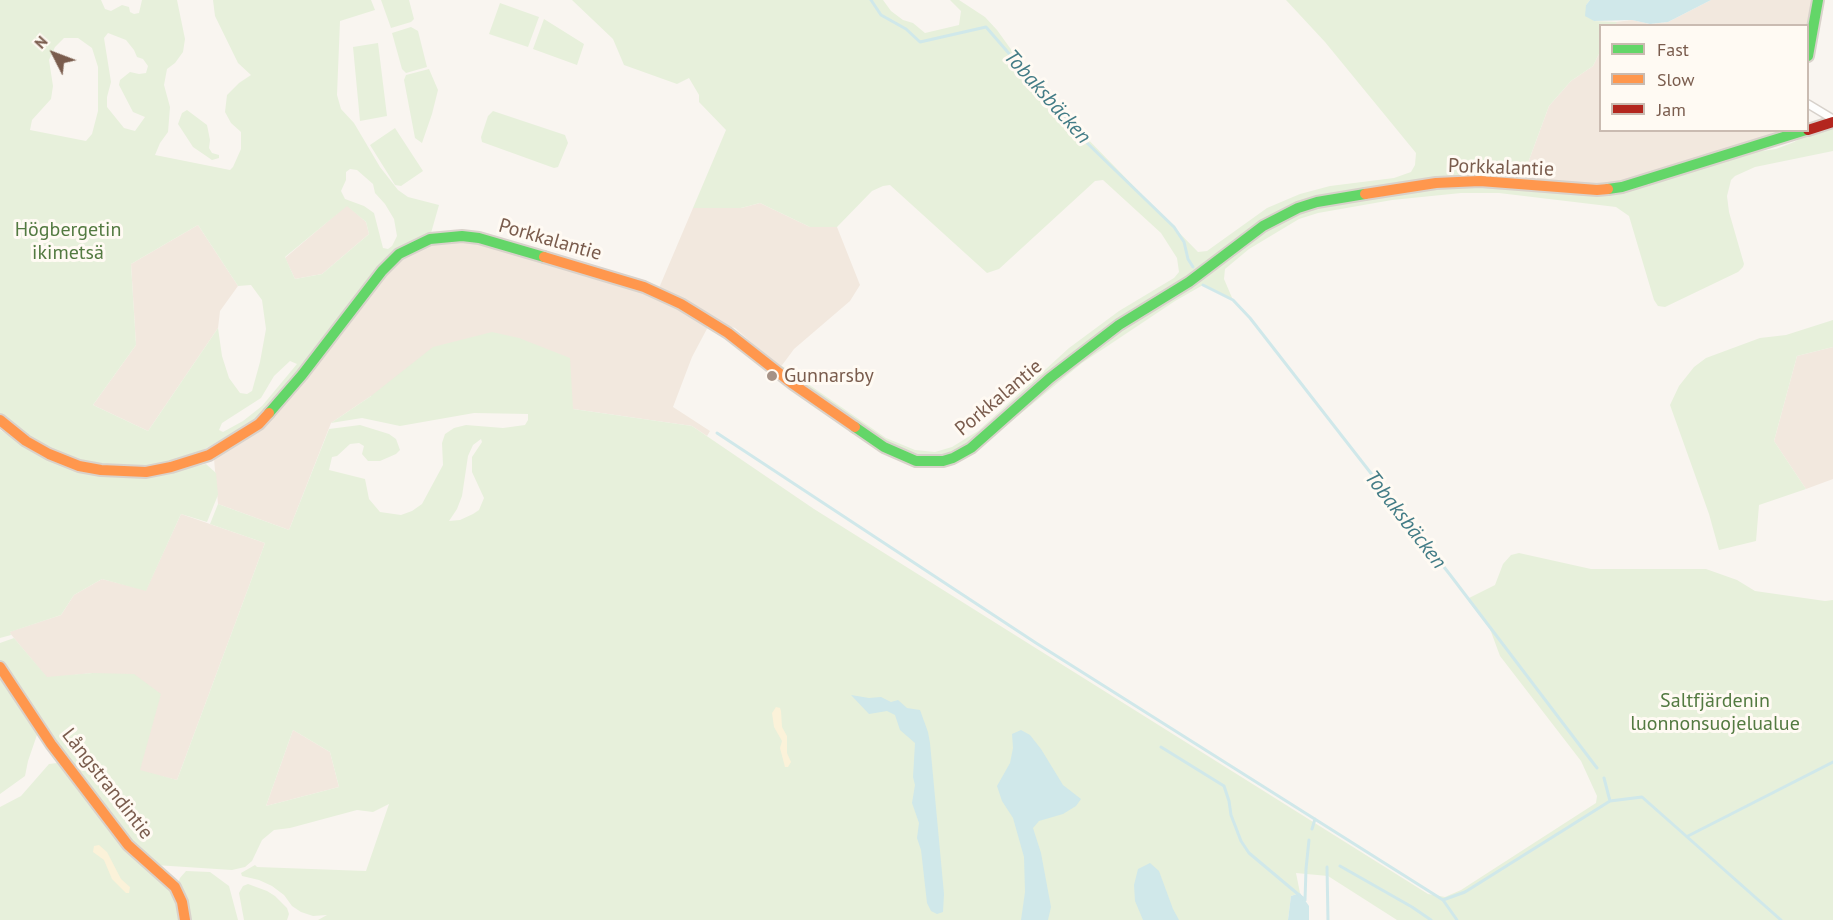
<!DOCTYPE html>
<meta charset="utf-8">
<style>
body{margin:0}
#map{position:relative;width:1833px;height:920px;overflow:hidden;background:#f9f5f0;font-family:"PT Sans",sans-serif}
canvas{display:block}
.legend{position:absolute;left:1599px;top:24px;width:210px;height:108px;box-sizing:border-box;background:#fffaf3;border:2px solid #cabbb1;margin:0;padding:8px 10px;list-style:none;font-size:18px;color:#7a5c4d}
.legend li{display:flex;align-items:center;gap:12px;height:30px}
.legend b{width:30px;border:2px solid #cabbb1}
.north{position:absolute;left:24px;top:24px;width:60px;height:60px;-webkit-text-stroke:4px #fffaf3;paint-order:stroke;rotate:312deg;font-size:16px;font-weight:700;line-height:24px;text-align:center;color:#7a5c4d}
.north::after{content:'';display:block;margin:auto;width:21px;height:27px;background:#7a5c4d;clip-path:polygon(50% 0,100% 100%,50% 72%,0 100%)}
</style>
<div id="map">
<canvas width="1833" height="920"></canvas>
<ul class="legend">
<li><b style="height:8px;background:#63d668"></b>Fast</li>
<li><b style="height:8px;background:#ff974d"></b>Slow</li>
<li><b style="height:8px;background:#b3261e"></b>Jam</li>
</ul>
<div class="north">N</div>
</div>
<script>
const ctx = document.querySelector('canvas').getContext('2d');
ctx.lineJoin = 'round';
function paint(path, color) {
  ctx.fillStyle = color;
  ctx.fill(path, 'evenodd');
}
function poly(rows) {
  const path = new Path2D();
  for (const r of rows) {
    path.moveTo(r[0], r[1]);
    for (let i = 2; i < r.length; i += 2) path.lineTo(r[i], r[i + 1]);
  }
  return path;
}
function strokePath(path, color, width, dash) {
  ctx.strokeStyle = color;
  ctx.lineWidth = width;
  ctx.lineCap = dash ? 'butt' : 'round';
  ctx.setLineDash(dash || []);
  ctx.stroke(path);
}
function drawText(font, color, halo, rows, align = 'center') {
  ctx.font = font + ' "PT Sans",sans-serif';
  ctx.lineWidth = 6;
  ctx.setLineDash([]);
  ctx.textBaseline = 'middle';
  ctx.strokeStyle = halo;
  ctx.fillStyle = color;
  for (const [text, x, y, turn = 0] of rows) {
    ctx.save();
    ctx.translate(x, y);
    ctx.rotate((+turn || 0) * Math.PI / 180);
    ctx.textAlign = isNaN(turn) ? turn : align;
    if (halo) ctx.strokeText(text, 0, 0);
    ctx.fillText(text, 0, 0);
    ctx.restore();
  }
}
paint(poly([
 [1711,0,1816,0,1808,38,1808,26,1614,26,1616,22,1632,20,1650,24,1668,22],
 [1600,52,1600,130,1791,131,1621,183,1585,185,1522,179,1549,106,1571,81,1593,66],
 [760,203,810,227,837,227,860,285,850,301,794,349,780,368,735,328,720,323,659,288,693,208,741,208],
 [347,205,366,222,369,234,322,274,295,279,285,258],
 [198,225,238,286,220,311,218,328,148,431,93,405,136,345,131,264],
 [440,242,475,242,525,255,625,285,664,301,709,325,692,357,673,407,710,431,707,436,692,426,573,409,371,396,331,423,289,530,218,504,214,459,266,424,372,290,397,262,421,248],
 [1833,347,1833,479,1806,489,1774,441,1797,356],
 [181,514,265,543,177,780,139,771,92,673,47,678,9,632,61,615,74,595,102,579,146,590],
 [293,730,330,752,339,787,266,806]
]), '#f2e8de');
paint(poly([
 [0,0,101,0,105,9,111,11,122,5,129,7,130,12,134,14,139,13,142,0,177,0,185,39,183,52,175,63,167,69,164,85,170,107,168,132,160,143,155,155,230,170,233,167,241,149,241,132,231,123,225,112,227,95,239,83,251,75,238,63,215,16,213,0,371,0,375,10,340,21,337,95,341,109,354,123,380,167,398,190,408,197,439,205,431,233,410,242,383,261,324,339,271,405,252,422,196,454,156,465,114,466,73,459,35,440,0,413],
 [108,33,126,40,134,50,137,57,143,59,148,66,146,73,139,74,130,72,120,80,119,85,133,112,145,117,135,131,124,128,107,107,107,97,111,82,104,38],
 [64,38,78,38,92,48,98,67,98,111,92,134,86,141,30,130,32,120,51,99,53,86,49,60,55,47],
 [350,169,357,170,373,184,375,193,385,204,394,219,397,236,392,246,388,249,383,248,374,213,364,206,345,199,341,191,346,180,346,172],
 [347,206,366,222,369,234,322,274,295,279,285,257],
 [198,225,238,286,251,285,262,300,266,329,260,362,252,391,247,394,240,393,229,378,222,356,218,328,148,431,93,405,136,345,131,264],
 [290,361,297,364,262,406,243,421,223,432,219,430,222,423,261,398,274,376],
 [381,0,409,0,414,19,411,22,391,28],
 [572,0,883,0,891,11,903,20,913,23,925,33,959,25,961,11,950,0,959,0,985,17,997,30,1010,48,1075,126,1198,252,1207,251,1267,208,1300,194,1330,186,1394,178,1411,172,1415,165,1416,153,1325,42,1286,0,1590,0,1586,5,1594,21,1617,22,1615,25,1600,26,1600,52,1593,66,1571,81,1549,106,1522,179,1426,180,1324,195,1297,202,1264,219,1179,283,1086,343,966,445,952,453,924,457,910,455,895,448,837,410,780,368,782,366,886,438,915,450,935,452,952,447,978,431,1069,348,1119,311,1174,278,1179,272,1177,258,1161,233,1103,180,1095,181,999,269,987,273,890,185,883,186,872,191,837,227,810,227,760,203,741,208,693,208,726,130,699,102,699,95,689,78,677,84,624,65,613,39],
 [500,3,539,17,528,47,489,34],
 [544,19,584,44,577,65,533,49],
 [411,27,418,31,427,67,406,73,402,69,392,33],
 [378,43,387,116,360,121,353,47],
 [429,69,438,90,432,114,422,143,415,138,404,80,406,75],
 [187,110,207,125,210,140,209,148,212,153,219,155,219,158,212,160,193,147,178,124,182,113],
 [493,111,565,135,568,143,558,167,554,168,482,142,481,137,488,116],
 [1833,126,1833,151,1755,167,1735,176,1731,180,1727,196,1729,212,1744,264,1743,267,1738,272,1665,307,1658,306,1654,300,1629,216,1616,207,1499,193,1461,193,1392,200,1318,213,1299,219,1249,249,1225,269,1224,279,1233,300,1203,285,1175,301,1082,363,979,448,1072,366,1125,326,1279,222,1298,213,1323,205,1437,188,1502,188,1596,194,1619,194,1748,153,1776,149,1794,142,1803,137],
 [395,128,423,171,401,186,395,185,370,145],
 [1833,320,1833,347,1797,356,1774,441,1806,489,1759,505,1756,541,1719,550,1709,514,1670,405,1679,386,1694,367,1706,358,1760,338,1786,335],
 [492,332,519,338,570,358,573,409,692,426,814,509,1428,894,1445,897,1461,890,1596,803,1597,796,1581,761,1500,656,1490,629,1467,599,1495,585,1503,564,1511,555,1519,553,1591,569,1706,569,1737,580,1755,591,1825,601,1833,600,1833,920,1397,920,1328,876,1296,873,1300,893,1291,896,1288,920,318,920,327,915,313,916,301,912,292,906,284,895,272,886,259,880,242,876,241,873,255,865,257,867,366,871,389,804,373,812,357,810,290,828,274,830,262,840,252,861,245,867,232,870,155,865,132,845,54,743,0,664,0,643,14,638,47,677,92,673,134,674,161,694,140,770,177,780,265,543,210,524,218,504,289,530,329,429,360,425,389,434,396,439,400,450,396,454,380,461,368,461,362,454,364,446,359,443,350,444,337,456,332,457,329,470,365,479,369,499,380,512,401,515,412,511,422,504,443,465,442,443,445,434,454,428,466,425,503,428,525,425,528,420,528,414,474,413,400,426,362,418,331,423,371,396,433,347],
 [481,439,482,442,472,457,472,472,484,498,479,510,473,514,460,520,449,521,457,509,462,496,468,456,473,445],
 [293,730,330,752,339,787,266,806],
 [0,430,46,458,74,470,106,476,133,477,161,474,206,464,216,473,218,495,207,522,181,514,146,591,102,579,74,595,61,615,10,632,11,635,0,638],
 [0,675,38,732,28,761,25,776,0,794],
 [57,763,65,767,131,854,171,885,182,920,0,920,0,807,21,796,49,764],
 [186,871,210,872,229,886,238,920,186,920,178,883,180,878],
 [248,884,267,891,275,896,287,908,289,914,287,920,244,920,239,893,243,886]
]), '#e7f0db');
paint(poly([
 [776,707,780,708,781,711,782,727,787,736,787,753,791,762,788,767,785,767,780,748,782,741,774,727,772,713],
 [99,845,107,852,121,879,130,887,129,893,126,893,112,879,104,860,93,852,94,846]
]), '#fbf2d9');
paint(poly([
 [1590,0,1711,0,1668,22,1650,24,1632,20,1594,21,1585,16,1586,5],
 [851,695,869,698,881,697,891,702,898,700,907,708,920,710,928,732,930,743,944,894,943,912,937,914,931,911,927,903,921,850,917,838,919,823,912,803,915,785,913,777,915,743,900,730,895,715,887,711,869,714],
 [1021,730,1030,735,1041,749,1063,785,1081,799,1076,806,1063,814,1039,821,1033,828,1041,853,1051,907,1048,920,1021,920,1025,892,1024,857,1013,818,1002,801,997,786,1010,763,1013,748,1012,734],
 [1150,863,1159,871,1173,909,1179,920,1143,920,1135,901,1134,885,1138,869],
 [1300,893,1309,906,1309,920,1288,920,1291,896]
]), '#d0e8ea');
strokePath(poly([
 [871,0,881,15,906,29,920,42,986,27,1085,141,1174,227,1184,242,1188,259,1193,267],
 [1203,285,1233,300,1250,318,1451,576,1597,768],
 [717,433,1036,643,1443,900,1465,892,1610,801],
 [1161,747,1224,786,1229,801,1231,815,1241,841,1249,853,1305,900],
 [1604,778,1610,801,1642,797,1781,920],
 [1312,829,1315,819],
 [1688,836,1833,762],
 [1340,866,1412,907,1431,920],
 [1327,867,1328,920],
 [1305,900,1306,869,1309,840],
 [1443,900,1457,920]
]), '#d0e8ea', 3);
const street = poly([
 [1808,104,1833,119]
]);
const fast = poly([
 [1808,56,1818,0],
 [1608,189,1622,187,1806,130],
 [269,413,302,375,382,271,399,254,430,239,462,236,479,238,544,257],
 [855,427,884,447,916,461,943,461,953,458,971,448,1050,378,1119,325,1189,282,1263,226,1298,208,1317,202,1365,194]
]);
const slow = poly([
 [1365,194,1436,183,1480,181,1597,190,1608,189],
 [544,257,644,287,681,304,728,333,793,384,855,427],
 [0,420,26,441,49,454,79,466,101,470,146,472,171,467,209,455,259,424,269,413],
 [0,667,51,744,128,845,175,887,182,902,185,920]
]);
const jam = poly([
 [1808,130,1833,122]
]);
strokePath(street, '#d7d1cb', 10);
strokePath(fast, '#d9d2cb', 14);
strokePath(slow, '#d9d2cb', 14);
strokePath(jam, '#d9d2cb', 14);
strokePath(street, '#fefefd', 7);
strokePath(fast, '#63d668', 10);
strokePath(slow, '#ff974d', 10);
strokePath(jam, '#b3261e', 10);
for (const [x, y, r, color] of [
 [772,376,6,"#a69286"]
]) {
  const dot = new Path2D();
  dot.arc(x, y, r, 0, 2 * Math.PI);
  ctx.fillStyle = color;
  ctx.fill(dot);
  strokePath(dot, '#fffaf3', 2);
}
drawText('20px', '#7a5c4d', '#fffaf3', [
 ["Porkkalantie",1501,168,2],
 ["Porkkalantie",550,240,16],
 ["Porkkalantie",999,398,-40],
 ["Långstrandintie",107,784,52]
]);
drawText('20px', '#537a41', '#fffaf3', [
 ["Högbergetin",68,230],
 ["ikimetsä",68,253],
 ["Saltfjärdenin",1715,701],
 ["luonnonsuojelualue",1715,724]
]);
drawText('20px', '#7a5c4d', '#fffaf3', [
 ["Gunnarsby",784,376]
], 'left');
drawText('italic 21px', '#437c86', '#fffaf3', [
 ["Tobaksbäcken",1047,97,48],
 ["Tobaksbäcken",1405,520,52]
]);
</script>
